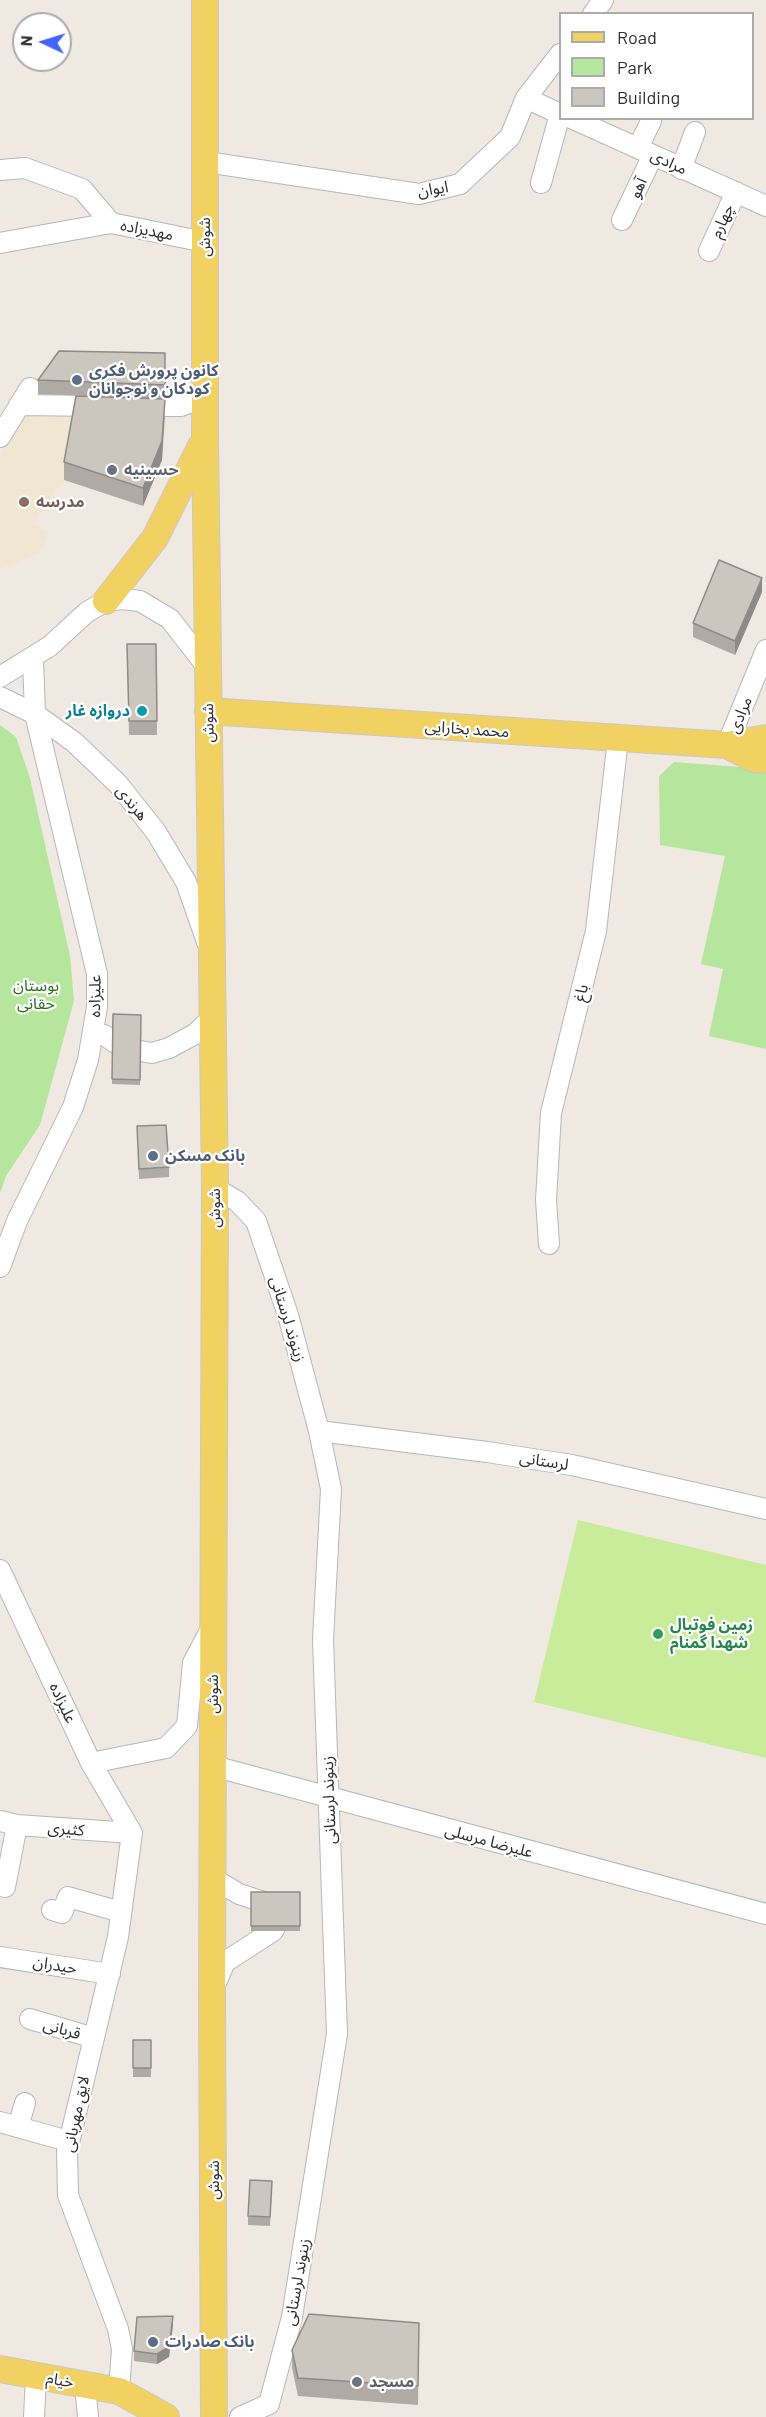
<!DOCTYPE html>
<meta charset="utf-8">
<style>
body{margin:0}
#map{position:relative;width:766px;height:2417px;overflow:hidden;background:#efe9e1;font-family:Barlow,sans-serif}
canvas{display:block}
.legend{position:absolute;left:559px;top:12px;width:195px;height:108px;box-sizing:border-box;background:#fff;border:2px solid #ababab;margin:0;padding:8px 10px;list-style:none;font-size:18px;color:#2e2e2e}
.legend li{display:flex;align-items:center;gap:12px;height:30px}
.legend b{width:30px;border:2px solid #ababab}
.north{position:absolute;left:12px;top:12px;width:60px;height:60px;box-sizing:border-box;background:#fff;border:2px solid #ababab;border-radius:50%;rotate:274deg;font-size:16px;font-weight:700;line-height:24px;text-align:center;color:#2e2e2e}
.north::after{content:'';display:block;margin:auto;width:21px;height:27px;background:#4264fb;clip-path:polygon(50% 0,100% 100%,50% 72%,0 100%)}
</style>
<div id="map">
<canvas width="766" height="2417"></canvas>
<ul class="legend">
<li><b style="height:8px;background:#f2d163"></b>Road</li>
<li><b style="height:16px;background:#b6e59e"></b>Park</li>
<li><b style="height:16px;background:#cbc7bf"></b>Building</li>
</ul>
<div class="north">N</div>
</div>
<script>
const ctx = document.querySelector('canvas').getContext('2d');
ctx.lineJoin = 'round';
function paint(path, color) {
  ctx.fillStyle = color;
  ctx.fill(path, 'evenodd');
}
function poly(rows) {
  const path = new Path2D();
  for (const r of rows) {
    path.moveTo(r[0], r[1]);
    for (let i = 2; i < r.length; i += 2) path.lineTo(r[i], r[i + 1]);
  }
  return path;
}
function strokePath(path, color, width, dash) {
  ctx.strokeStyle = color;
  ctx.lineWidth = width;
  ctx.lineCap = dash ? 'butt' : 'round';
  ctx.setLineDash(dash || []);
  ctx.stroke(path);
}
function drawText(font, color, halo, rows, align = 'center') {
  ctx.font = font + ' Barlow,"Noto Sans Arabic",sans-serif';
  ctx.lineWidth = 4.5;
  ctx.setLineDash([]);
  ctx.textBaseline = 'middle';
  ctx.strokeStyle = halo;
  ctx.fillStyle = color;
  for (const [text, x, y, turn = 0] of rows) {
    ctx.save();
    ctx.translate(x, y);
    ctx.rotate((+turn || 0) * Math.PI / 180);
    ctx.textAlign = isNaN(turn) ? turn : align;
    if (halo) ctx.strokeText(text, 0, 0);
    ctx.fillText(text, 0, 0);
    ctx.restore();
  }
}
paint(poly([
 [76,414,64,480,33,523,48,532,40,553,0,569,0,456,24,415]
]), '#f0e6d1');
paint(poly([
 [0,725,16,737,30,778,70,956,74,1001,40,1125,6,1176,0,1193],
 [674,762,766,769,766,1049,709,1036,723,969,701,964,725,856,660,845,659,776]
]), '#b6e59e');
paint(poly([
 [578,1520,766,1565,766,1758,534,1702]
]), '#c9ec9a');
const minor = poly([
 [593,14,603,0],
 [526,98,560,114],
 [571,118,766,206],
 [638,148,651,121],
 [206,162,419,194,460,184,510,137,526,98,560,54],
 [681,169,695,132],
 [0,170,25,168,82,189,111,223,205,242],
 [541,183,560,114],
 [622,220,653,155],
 [0,243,111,223],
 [709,251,736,192],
 [19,405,101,406],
 [139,406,181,406,206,396],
 [0,437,30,388],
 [0,677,50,646,87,612,106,601,122,599,140,601,170,619,208,668],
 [0,697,35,714,74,742,118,784,156,832,186,882,207,942],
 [727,745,766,650],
 [104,1035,123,1048,152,1053,169,1048,195,1034,211,1019],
 [215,1188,237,1201,256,1221,288,1315,319,1431,331,1489,323,1640,337,2034,292,2317,269,2404,240,2417],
 [549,1244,546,1200,551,1113,596,931,618,739],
 [0,1267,17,1221,73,1107,88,1060,97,1007,97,974,35,714,33,659],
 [319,1431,487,1452,572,1465,766,1509],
 [0,1570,91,1763,132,1833],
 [91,1763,166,1748,187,1726,193,1663,212,1627],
 [213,1766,766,1914],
 [0,1821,17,1825,132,1833],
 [214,1879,239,1894,273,1905,277,1911,277,1923,273,1931,225,1962,215,1985],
 [5,1887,17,1825],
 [52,1910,62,1913,68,1897,121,1912],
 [0,1957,110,1974],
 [30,2019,94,2038],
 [0,2122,68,2141],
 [18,2127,25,2103],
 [85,2385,88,2417],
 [119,2391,122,2349,118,2329,68,2195,67,2151,118,1937,132,1833],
 [34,2417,36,2376]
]);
const major = poly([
 [205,0,205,437,215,1188,212,1994,214,2417],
 [106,601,155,538,201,446],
 [208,711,727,745,766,738],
 [727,745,754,759,766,760],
 [0,2369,119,2391,166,2417]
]);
strokePath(minor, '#b4b7c1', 22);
strokePath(major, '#c9c9c9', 28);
strokePath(minor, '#fff', 20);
strokePath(major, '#f2d163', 26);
paint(poly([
 [165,353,165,399,38,394,38,380],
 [165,417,162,460,143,506,64,480,64,462],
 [762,592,735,655,693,637,693,623],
 [127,644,156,644,157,735,129,735],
 [113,1014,141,1015,140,1085,112,1084],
 [137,1126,169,1167,169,1177,139,1179],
 [251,1892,300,1892,300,1931,251,1931],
 [133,2040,151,2040,151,2077,133,2077],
 [272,2191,270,2226,248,2225,248,2216],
 [173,2325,169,2357,157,2364,134,2361,134,2351],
 [419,2341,418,2405,298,2396,292,2368,292,2350]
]), '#afaba4');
paint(poly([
 [165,399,162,460,143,506,143,488],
 [762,578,762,592,735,655,735,641],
 [173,2316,173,2325,169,2357,157,2364,157,2354]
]), '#8e8b86');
const building = poly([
 [59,351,165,353,165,385,38,380,59,351],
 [76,396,165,399,162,441,143,488,64,462,76,396],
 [719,560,762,578,735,641,693,623,719,560],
 [127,644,156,644,157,721,129,721,127,644],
 [113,1014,141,1015,140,1080,112,1079,113,1014],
 [166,1125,169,1167,139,1169,137,1126,166,1125],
 [251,1892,300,1892,300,1926,251,1926,251,1892],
 [133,2040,151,2040,151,2068,133,2068,133,2040],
 [250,2180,272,2181,270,2217,248,2216,250,2180],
 [309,2314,419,2323,418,2386,298,2378,292,2350,309,2314],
 [173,2316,169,2347,157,2354,134,2351,137,2317,173,2316]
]);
paint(building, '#cbc7bf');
strokePath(building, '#8e8b86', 1.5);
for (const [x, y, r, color] of [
 [77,380,6,"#5c6f8a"],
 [112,470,6,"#6b7280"],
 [24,502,6,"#8d6e63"],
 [142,711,6,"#0f9aa8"],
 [153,1156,6,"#5c6f8a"],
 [658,1634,6,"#2e9e5b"],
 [153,2342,6,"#5c6f8a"],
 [357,2382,6,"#6b7280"]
]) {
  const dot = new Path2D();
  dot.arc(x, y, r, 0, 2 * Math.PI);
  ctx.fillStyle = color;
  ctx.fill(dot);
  strokePath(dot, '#fff', 2);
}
drawText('16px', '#2e2e2e', '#fff', [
 ["مرادی",669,162,25],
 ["آهو",638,188,-65],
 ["ایوان",433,189,-9],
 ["چهارم",722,221,-66],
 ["مهدیزاده",147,230,11],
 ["شوش",205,237,-90],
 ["مرادی",740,715,-67],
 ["شوش",208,723,-91],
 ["محمد بخارایی",467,729,4],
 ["هرندی",132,803,51],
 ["باغ",581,993,-77],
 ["علیزاده",95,996,-89],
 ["شوش",215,1208,-90],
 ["زینوند لرستانی",288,1319,73],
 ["لرستانی",544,1461,9],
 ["شوش",213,1694,-90],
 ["علیزاده",63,1703,65],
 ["زینوند لرستانی",329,1800,-92],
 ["کثیری",66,1829,4],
 ["علیرضا مرسلی",489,1841,15],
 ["حیدران",55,1965,9],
 ["قربانی",62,2029,16],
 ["لایق مهربانی",76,2114,-78],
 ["شوش",214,2180,-90],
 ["زینوند لرستانی",297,2282,-80],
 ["خیام",60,2380,10]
]);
drawText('bold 16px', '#4e5e75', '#fff', [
 ["کانون پرورش فکری",89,371],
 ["کودکان و نوجوانان",89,389],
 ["بانک مسکن",165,1156],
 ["بانک صادرات",165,2342]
], 'left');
drawText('bold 16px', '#5b616d', '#fff', [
 ["حسینیه",124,470],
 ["مسجد",369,2382]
], 'left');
drawText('bold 16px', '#785e54', '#fff', [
 ["مدرسه",36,502]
], 'left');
drawText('bold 16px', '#0d838f', '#fff', [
 ["دروازه غار",130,711]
], 'right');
drawText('16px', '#2c6e1b', '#fff', [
 ["بوستان",36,986],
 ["حقانی",36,1004]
]);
drawText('bold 16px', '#27864d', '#fff', [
 ["زمین فوتبال",670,1625],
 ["شهدا گمنام",670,1643]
], 'left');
</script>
